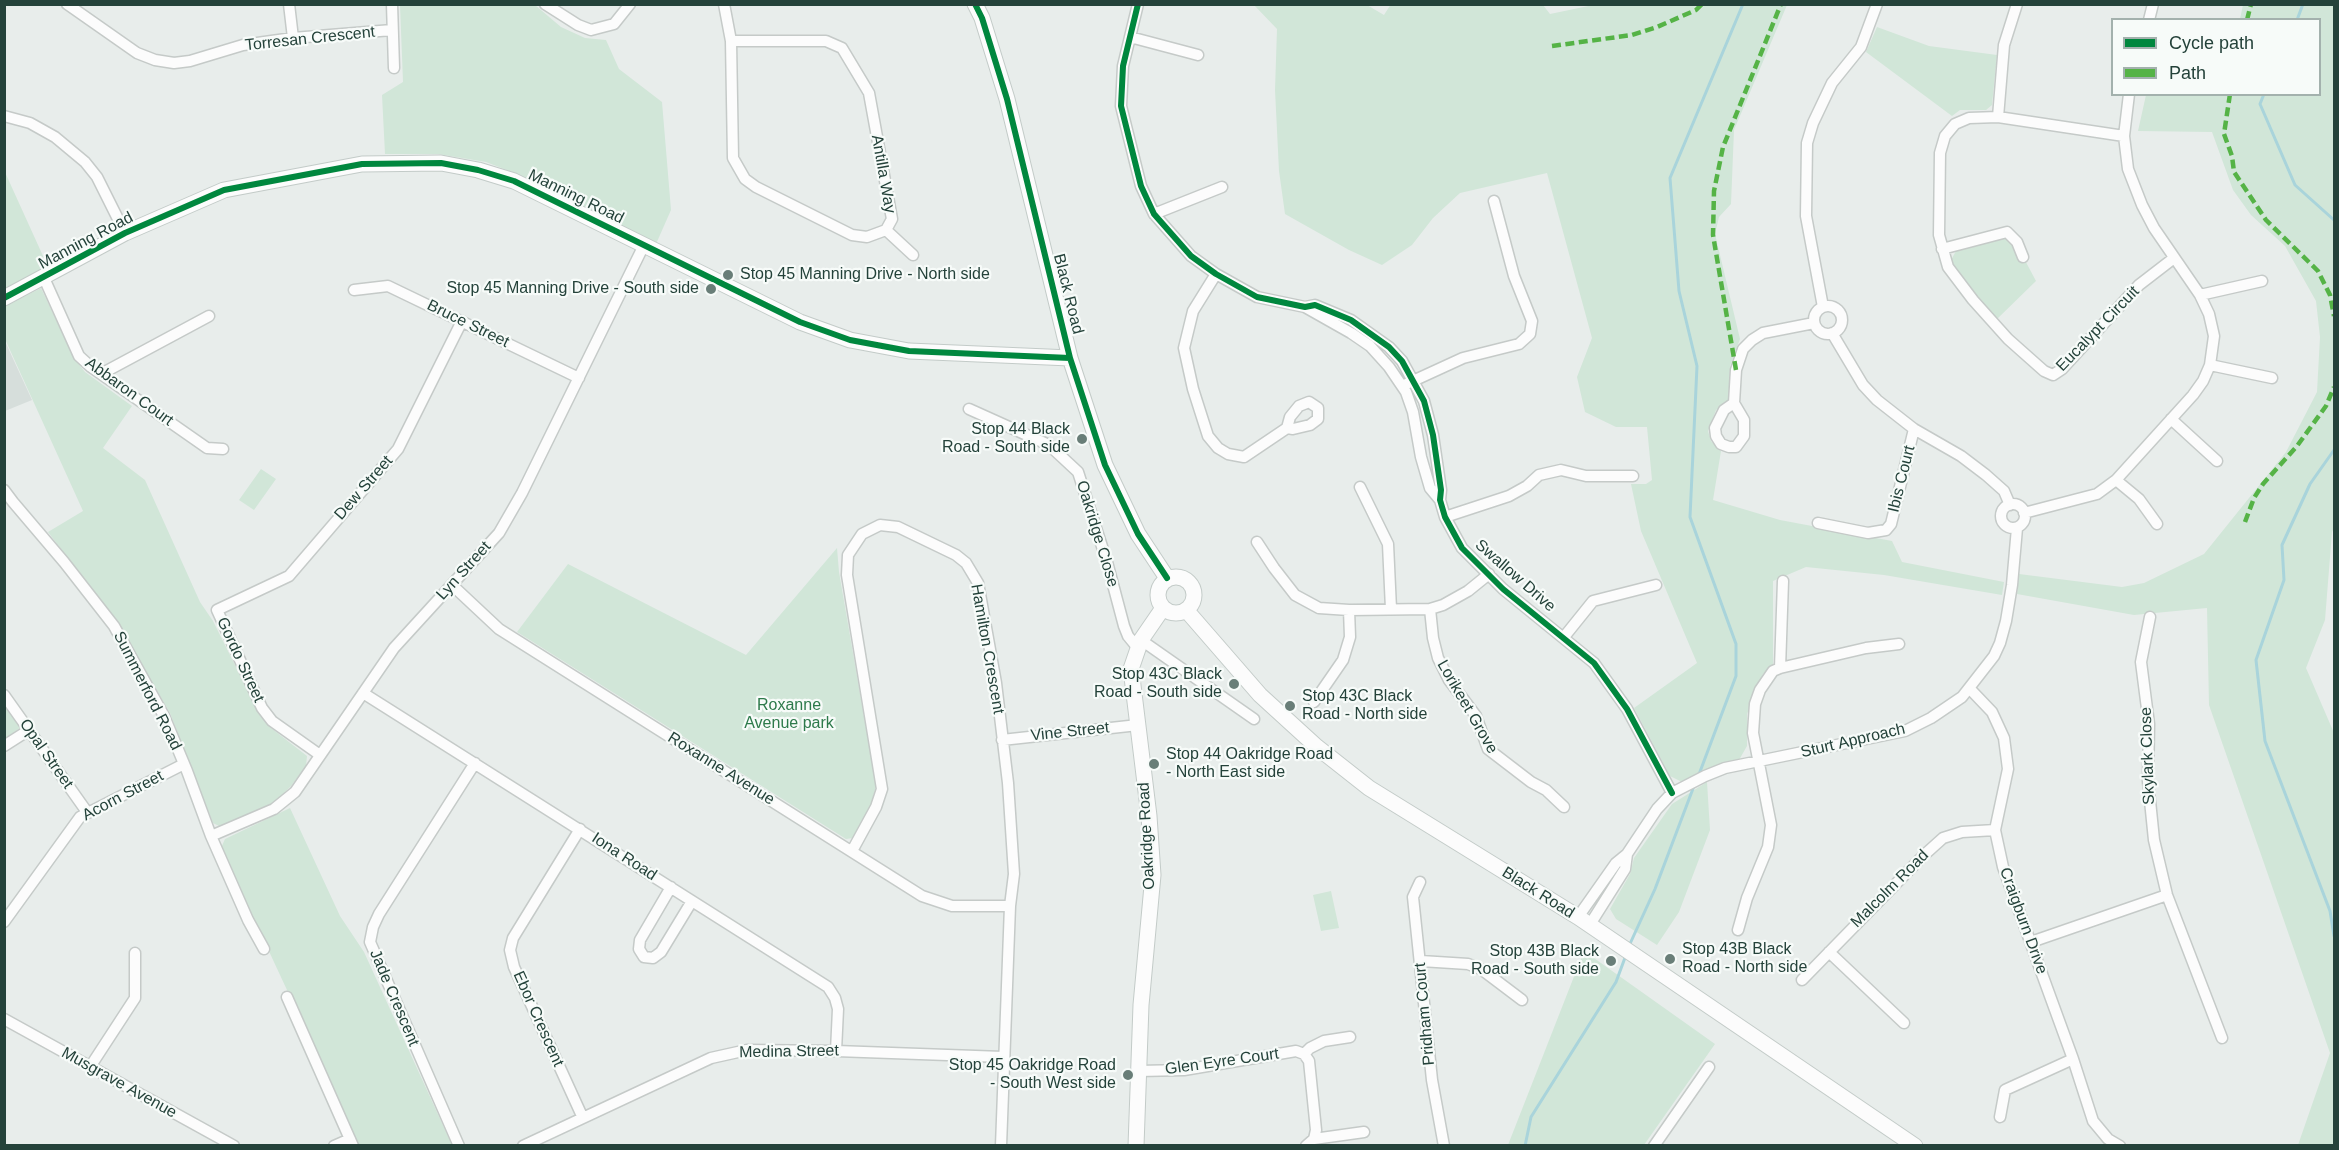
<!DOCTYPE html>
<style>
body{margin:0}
#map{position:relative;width:2339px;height:1150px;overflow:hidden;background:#e8edeb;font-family:Helvetica,sans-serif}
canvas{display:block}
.frame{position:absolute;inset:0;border:6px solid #24423a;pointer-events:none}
.legend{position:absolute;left:2111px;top:18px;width:210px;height:78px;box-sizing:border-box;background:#f7fbf9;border:2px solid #a3b1ad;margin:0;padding:8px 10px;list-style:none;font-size:18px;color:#24423a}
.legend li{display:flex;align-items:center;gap:12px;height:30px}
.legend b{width:30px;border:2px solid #a3b1ad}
</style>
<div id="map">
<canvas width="2339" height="1150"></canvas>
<div class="frame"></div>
<ul class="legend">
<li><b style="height:8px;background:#00873e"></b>Cycle path</li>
<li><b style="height:8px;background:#55b346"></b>Path</li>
</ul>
</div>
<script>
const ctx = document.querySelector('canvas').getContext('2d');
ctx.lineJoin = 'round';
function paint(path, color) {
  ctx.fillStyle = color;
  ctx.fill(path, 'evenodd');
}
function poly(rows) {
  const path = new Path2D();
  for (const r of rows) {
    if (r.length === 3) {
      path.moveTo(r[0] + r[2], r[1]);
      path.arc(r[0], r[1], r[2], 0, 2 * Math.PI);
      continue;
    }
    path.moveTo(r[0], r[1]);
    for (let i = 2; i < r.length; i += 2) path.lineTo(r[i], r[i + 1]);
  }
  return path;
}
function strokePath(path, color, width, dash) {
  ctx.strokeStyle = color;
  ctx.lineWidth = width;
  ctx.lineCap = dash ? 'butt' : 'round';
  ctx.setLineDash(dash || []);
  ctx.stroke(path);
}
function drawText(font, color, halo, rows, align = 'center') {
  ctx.font = font + ' Helvetica,sans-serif';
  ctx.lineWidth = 4.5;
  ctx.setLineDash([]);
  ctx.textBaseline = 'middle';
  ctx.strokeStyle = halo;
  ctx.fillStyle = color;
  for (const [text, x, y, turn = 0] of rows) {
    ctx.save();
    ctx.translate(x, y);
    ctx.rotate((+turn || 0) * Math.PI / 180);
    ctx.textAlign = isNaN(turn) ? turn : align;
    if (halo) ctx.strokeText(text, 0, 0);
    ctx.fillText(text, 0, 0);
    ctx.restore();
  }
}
paint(poly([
 [4,339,32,400,5,411,4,411]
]), '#d6dedb');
paint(poly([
 [1391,4,1543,5,1550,14,1598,4,1787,5,1734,130,1731,204,1719,217,1715,234,1740,339,1730,366,1729,401,1716,410,1708,431,1711,441,1721,451,1713,500,1780,520,1892,541,1902,562,2004,582,2002,595,1884,575,1806,567,1773,581,1773,665,1763,674,1747,714,1747,746,1739,760,1703,770,1682,782,1670,776,1634,708,1697,663,1641,531,1631,484,1646,484,1652,480,1647,427,1616,427,1585,412,1577,377,1592,338,1547,173,1460,193,1433,218,1412,245,1382,265,1349,250,1285,214,1279,171,1275,90,1277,29,1254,5,1367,5,1384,15],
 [400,5,535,5,561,27,585,38,606,40,619,69,662,102,671,210,656,244,517,174,486,162,438,154,385,154,382,95,403,82],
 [2243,5,2334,5,2334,528,2332,532,2325,620,2306,668,2334,733,2334,1145,2298,1145,2330,1053,2209,705,2207,608,2134,615,2017,594,2019,574,2122,587,2144,583,2204,554,2286,452,2317,392,2320,337,2316,301,2285,246,2251,215,2233,190,2212,132,2138,131,2146,95,2320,94,2320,20,2240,19],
 [1877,27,1929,46,1997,55,1992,105,1986,110,1960,110,1952,116,1866,52],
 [4,170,48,267,5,288,4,288],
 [2012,236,2036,281,1996,320,1954,271,1951,260,1956,251],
 [41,288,74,358,85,372,132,406,103,448,145,480,200,602,213,621,261,717,271,728,307,756,306,766,291,786,273,804,223,828,213,823,170,713,119,626,48,532,83,511,5,339,4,307],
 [261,469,276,479,254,510,239,500],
 [837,548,839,572,876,786,871,805,853,838,846,839,517,632,568,564,746,655],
 [4,704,21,727,5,739,4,739],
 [1707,782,1710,830,1679,912,1657,945,1616,919,1610,909,1630,874,1634,858,1672,804],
 [290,808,340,916,364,952,452,1145,359,1145,221,848,225,839],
 [1331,891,1339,928,1321,931,1313,895],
 [1584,951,1715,1044,1644,1145,1508,1145]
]), '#d1e6d8');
strokePath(poly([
 [2297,20,2303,4],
 [2264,94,2260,104,2295,185,2334,220],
 [2334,450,2310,484,2282,545,2284,580,2256,660,2265,741,2330,911,2334,936],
 [1698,777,1736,676,1736,644,1690,517,1697,366,1679,291,1670,178,1743,4],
 [1629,946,1655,889,1694,786],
 [1525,1146,1531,1117,1616,982,1626,955]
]), '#a9d4db', 3);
const street = poly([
 [67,4,137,53,155,60,174,63,190,61,243,45,293,38,392,30],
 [289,4,293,38],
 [392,4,394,68],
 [545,4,578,25,591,30,614,24,630,4],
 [724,4,731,41,733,158,745,179,756,187,852,235,867,237,886,230,892,219,869,93,842,48,826,41,731,41],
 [1138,4,1123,66,1121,106,1141,186,1154,214,1191,256,1216,274,1257,297,1305,307,1315,305,1351,320,1389,347,1402,361,1424,401,1433,435,1441,490,1440,500,1445,517,1462,548,1503,589,1594,663,1627,709,1672,793],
 [2149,20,2153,4],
 [1130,37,1198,55],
 [4,116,30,123,55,137,85,162,97,177,125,233],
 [1998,117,2004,45,2017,4],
 [2124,136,1998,117,1969,118,1955,124,1945,136,1940,153,1939,235,1948,267,1973,300,2008,339,2044,371,2053,375,2062,369,2139,285,2174,258],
 [1154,214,1222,187],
 [886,230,913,255],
 [1942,249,2007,232,2017,242,2023,257],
 [1216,274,1193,311,1184,348,1193,389,1208,436,1218,448,1228,454,1244,457,1287,428,1290,417,1299,406,1309,402,1318,408,1318,419,1310,425,1293,429,1287,428],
 [44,278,79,356,91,367,207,448,223,449],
 [354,290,388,286,579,378],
 [2200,295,2262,281],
 [1828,320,14],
 [1305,307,1351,333,1370,346,1389,367,1406,392,1413,412,1421,457,1430,488,1440,500],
 [1823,307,1806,216,1807,143,1813,123,1832,83,1861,47,1877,4],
 [1832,333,1863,385,1877,400,1914,429,1961,456,1986,475,2004,491,2010,505],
 [2210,365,2272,378],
 [101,374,209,316],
 [1402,386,1463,358,1519,344,1530,334,1532,321,1514,276,1494,201],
 [1734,403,1724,410,1715,428,1716,436,1721,444,1729,447,1736,447,1744,436,1744,420,1734,403,1736,370,1743,349,1752,340,1763,333,1814,323],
 [969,409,1049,445,1078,472,1107,562,1124,626,1128,636,1137,647],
 [2171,419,2217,461],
 [2116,480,2139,499,2157,524],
 [1360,487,1388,544,1391,609],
 [4,490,13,502,64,562,114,626,164,716,187,771,211,836,248,920,264,949],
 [2013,516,12],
 [2024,513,2097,494,2116,480,2193,395,2203,381,2210,365,2214,336,2209,314,2200,295,2154,228,2142,205,2128,169,2124,136,2129,94],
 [1445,517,1509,496,1527,486,1539,475,1561,470,1586,476,1633,476],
 [1818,523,1868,533,1886,530,1891,524,1914,429],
 [1257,542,1274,568,1295,595,1319,608,1349,610,1430,609,1443,605,1468,591,1489,574],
 [452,585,499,629,922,896,952,906,1010,906],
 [1430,609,1433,638,1438,658,1449,680,1476,716,1488,749,1531,782,1546,790,1564,807],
 [2150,617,2141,662,2149,724,2148,781,2154,840,2167,895,2222,1038],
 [1564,637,1593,601,1656,585],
 [1141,640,1254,719],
 [1780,668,1783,581],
 [1970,689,1992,712,2004,738,2008,769,1995,830,2003,867,2073,1059,2093,1121,2108,1139,2120,1146],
 [363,693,828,987,835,998,838,1009,836,1051],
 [4,695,87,812],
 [1314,702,1343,660,1350,637,1349,610],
 [1002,740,1138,725],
 [4,746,29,730],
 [320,755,272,721,262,708,217,610,289,576,398,449,462,321],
 [580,829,513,938,510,950,514,967,582,1116],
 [211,836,274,809,295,792,394,648,499,533,522,493,644,245],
 [852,851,876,807,882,789,847,575,848,555,862,534,880,525,898,527,956,555,966,563,978,583,996,683,1008,783,1014,874,1010,906,1001,1146],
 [1420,882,1413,897,1432,1080,1444,1146],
 [671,887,640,940,639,949,644,957,653,958,661,952,692,901],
 [1578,917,1616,863,1627,854,1657,809,1672,793,1705,776,1725,768,1905,731,1931,718,1962,697,1994,656,2000,643,2006,621,2012,585,2017,528],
 [4,922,80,817,184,764],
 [1589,926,1625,869,1627,854],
 [1738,930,1747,898,1768,847,1771,825,1753,733,1755,704,1760,690,1773,671,1780,668,1866,648,1899,644],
 [2031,942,2167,895],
 [1829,952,1904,1023],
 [1421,961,1468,964,1481,969,1522,1000],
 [1802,980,1923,856,1943,838,1962,832,1995,830],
 [287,997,353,1146],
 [4,1019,234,1146],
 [1304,1054,1310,1048,1324,1041,1350,1037],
 [90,1067,135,998,135,953],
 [1139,1071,1184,1070,1296,1051,1304,1054,1309,1061,1316,1130,1314,1139,1306,1146],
 [2000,1117,2005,1090,2073,1059],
 [1314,1139,1364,1132],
 [334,1146,350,1139],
 [459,1146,370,942,373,927,379,914,475,763],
 [523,1146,711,1058,747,1050,836,1051,1003,1057],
 [1654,1146,1709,1067]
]);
const secondary = poly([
 [975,4,982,18,1007,99,1070,358,1105,465,1138,534,1167,578],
 [4,298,125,233,224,190,362,164,441,163,478,170,514,181,800,322,850,340,909,351,1070,358],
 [1176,595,18],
 [1187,611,1260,695,1317,747,1369,788,1578,917,1915,1146],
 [1136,1146,1141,1005,1153,875,1149,816,1131,669,1141,640,1163,608]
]);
strokePath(street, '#c5cac8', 13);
strokePath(secondary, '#c3cbc8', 17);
strokePath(street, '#fcfcfc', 10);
strokePath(secondary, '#fcfcfc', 15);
strokePath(poly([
 [2247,20,2251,4],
 [1552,46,1632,35,1657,27,1696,10,1702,4],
 [2230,94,2224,134,2232,156,2234,172,2266,220,2318,271,2330,295,2334,316],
 [1736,370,1713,235,1714,191,1723,147,1781,4],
 [2245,522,2254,498,2263,484,2297,446,2326,406,2334,387]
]), '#55b346', 4.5, [9, 4.5]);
strokePath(poly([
 [975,4,982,18,1007,99,1070,358,1105,465,1138,534,1167,578],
 [1138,4,1123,66,1121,106,1141,186,1154,214,1191,256,1216,274,1257,297,1305,307,1315,305,1351,320,1389,347,1402,361,1424,401,1433,435,1441,490,1440,500,1445,517,1462,548,1503,589,1594,663,1627,709,1672,793],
 [4,298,125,233,224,190,362,164,441,163,478,170,514,181,800,322,850,340,909,351,1070,358]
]), '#00873e', 6);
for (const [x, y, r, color] of [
 [728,275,6,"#697e78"],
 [711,289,6,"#697e78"],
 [1082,439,6,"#697e78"],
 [1234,684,6,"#697e78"],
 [1290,706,6,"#697e78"],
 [1154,764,6,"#697e78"],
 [1670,959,6,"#697e78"],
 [1611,961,6,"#697e78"],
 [1128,1075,6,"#697e78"]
]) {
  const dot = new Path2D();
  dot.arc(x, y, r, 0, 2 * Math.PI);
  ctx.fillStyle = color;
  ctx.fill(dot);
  strokePath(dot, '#f7fbf9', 2);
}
drawText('16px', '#24423a', '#f7fbf9', [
 ["Torresan Crescent",310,39,-6],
 ["Antilla Way",883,174,80],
 ["Manning Road",576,197,26],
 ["Manning Road",86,241,-28],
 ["Black Road",1068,294,76],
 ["Bruce Street",468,324,26],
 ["Eucalypt Circuit",2098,329,-46],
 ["Abbaron Court",129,392,36],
 ["Ibis Court",1902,479,-76],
 ["Dew Street",364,488,-49],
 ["Oakridge Close",1097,534,73],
 ["Lyn Street",464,571,-48],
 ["Swallow Drive",1515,576,41],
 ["Hamilton Crescent",987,649,80],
 ["Gordo Street",240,660,65],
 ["Summerford Road",147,691,63],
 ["Lorikeet Grove",1467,707,60],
 ["Vine Street",1070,732,-6],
 ["Sturt Approach",1853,741,-13],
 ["Opal Street",46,754,55],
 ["Skylark Close",2148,756,-92],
 ["Roxanne Avenue",721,769,32],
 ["Acorn Street",123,796,-28],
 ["Oakridge Road",1147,836,-93],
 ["Iona Road",624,857,33],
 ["Malcolm Road",1890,889,-45],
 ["Black Road",1538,893,32],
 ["Craigburn Drive",2023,921,70],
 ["Jade Crescent",394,998,67],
 ["Pridham Court",1425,1014,-95],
 ["Ebor Crescent",538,1019,66],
 ["Medina Street",789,1052,-1],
 ["Glen Eyre Court",1222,1062,-8],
 ["Musgrave Avenue",119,1083,29]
]);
drawText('16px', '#24423a', '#f7fbf9', [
 ["Stop 45 Manning Drive - North side",740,275,"left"],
 ["Stop 45 Manning Drive - South side",699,289],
 ["Stop 44 Black",1070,430],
 ["Road - South side",1070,448],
 ["Stop 43C Black",1222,675],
 ["Road - South side",1222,693],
 ["Stop 43C Black",1302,697,"left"],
 ["Road - North side",1302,715,"left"],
 ["Stop 44 Oakridge Road",1166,755,"left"],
 ["- North East side",1166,773,"left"],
 ["Stop 43B Black",1682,950,"left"],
 ["Road - North side",1682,968,"left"],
 ["Stop 43B Black",1599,952],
 ["Road - South side",1599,970],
 ["Stop 45 Oakridge Road",1116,1066],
 ["- South West side",1116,1084]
], 'right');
drawText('16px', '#2d7a4b', '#f7fbf9', [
 ["Roxanne",789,706],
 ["Avenue park",789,724]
]);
</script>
